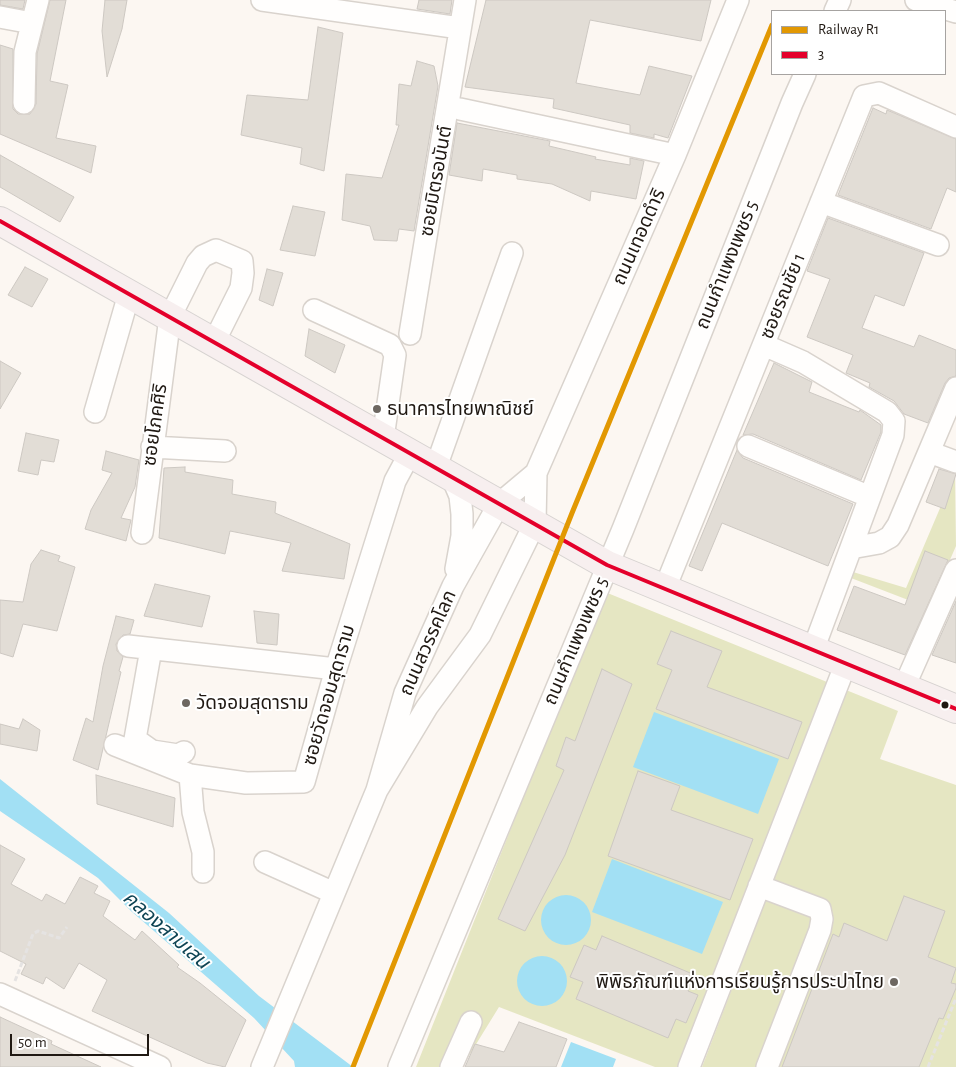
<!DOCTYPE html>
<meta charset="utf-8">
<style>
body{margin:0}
#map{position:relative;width:956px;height:1067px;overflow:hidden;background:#fcf7f2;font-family:"Alegreya Sans",sans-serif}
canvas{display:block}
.legend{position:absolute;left:771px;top:10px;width:175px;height:65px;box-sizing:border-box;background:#fff;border:1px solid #a6a3a1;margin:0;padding:6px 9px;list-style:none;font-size:15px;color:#201913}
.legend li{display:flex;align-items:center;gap:10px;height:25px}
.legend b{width:25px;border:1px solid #a6a3a1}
.scale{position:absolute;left:10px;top:1034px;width:139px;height:22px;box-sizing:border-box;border:2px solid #201913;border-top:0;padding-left:6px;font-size:15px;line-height:18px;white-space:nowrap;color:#201913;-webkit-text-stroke:4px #fff;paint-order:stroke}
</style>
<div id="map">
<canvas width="956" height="1067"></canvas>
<ul class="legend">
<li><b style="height:6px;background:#e29802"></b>Railway R1</li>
<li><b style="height:6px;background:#e4002b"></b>3</li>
</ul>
<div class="scale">50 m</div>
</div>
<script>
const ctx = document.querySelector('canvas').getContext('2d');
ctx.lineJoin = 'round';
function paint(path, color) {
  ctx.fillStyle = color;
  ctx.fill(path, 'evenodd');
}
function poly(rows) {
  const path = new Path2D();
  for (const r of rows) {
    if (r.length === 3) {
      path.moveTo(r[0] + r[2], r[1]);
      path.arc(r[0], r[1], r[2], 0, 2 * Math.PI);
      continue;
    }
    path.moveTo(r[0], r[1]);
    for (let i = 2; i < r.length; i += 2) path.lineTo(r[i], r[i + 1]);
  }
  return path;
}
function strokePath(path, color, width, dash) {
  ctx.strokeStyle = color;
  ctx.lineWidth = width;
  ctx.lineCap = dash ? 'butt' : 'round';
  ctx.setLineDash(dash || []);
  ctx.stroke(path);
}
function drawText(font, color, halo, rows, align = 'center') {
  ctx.font = font + ' "Alegreya Sans","Noto Sans Thai",sans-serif';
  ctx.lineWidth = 4;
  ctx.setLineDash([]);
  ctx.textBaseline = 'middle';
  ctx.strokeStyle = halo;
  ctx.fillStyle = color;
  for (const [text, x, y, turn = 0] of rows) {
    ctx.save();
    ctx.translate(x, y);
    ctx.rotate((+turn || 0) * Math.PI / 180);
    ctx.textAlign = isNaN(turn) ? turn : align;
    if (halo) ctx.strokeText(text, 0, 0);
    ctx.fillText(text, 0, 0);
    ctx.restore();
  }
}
paint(poly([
 [955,473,956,546,929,608,851,578,853,572,906,588],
 [605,592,827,682,679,1067,655,1067,499,1007,462,1067,416,1067],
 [846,690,898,711,880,759,956,785,956,1067,702,1067]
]), '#e5e6c2');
paint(poly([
 [654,712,779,759,758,814,633,767],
 [0,779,169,913,259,996,353,1067,295,1067,294,1061,254,1018,131,911,98,878,0,811],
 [612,859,723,902,702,954,592,912],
 [566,920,25],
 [542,981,25],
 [571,1042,616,1059,613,1067,561,1067]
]), '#a2e0f4');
const building = poly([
 [0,0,25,0,23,9,0,5,0,0],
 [50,0,66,0,50,81,68,85,56,138,96,146,91,173,0,134,0,45,13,49,13,109,18,114,30,114,36,104,37,54,50,0],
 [105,0,127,0,122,29,107,77,102,31,105,0],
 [419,0,452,0,450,14,417,9,419,0],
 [486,0,711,0,701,41,590,20,576,83,640,95,649,66,692,76,668,138,654,134,654,138,630,133,630,125,553,108,554,99,465,87,486,0],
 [318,27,343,33,324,171,300,164,302,148,241,135,247,95,308,100,318,27],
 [417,61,434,66,438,86,414,231,399,229,397,241,374,240,370,226,342,220,346,174,382,178,399,125,396,125,399,84,411,86,417,61],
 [873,108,886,114,887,110,956,139,956,192,947,188,931,229,838,195,873,108],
 [457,123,550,141,549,146,596,157,595,159,630,165,630,158,644,161,636,199,591,191,590,201,552,184,517,179,517,175,483,169,482,181,449,175,457,123],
 [0,155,74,197,60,222,0,187,0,155],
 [293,206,325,212,315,256,280,250,293,206],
 [828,218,924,253,904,306,875,295,862,328,914,347,919,335,956,350,956,376,949,378,945,383,928,423,904,414,894,401,869,387,870,383,846,373,853,355,807,337,830,279,807,271,828,218],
 [25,267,48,279,32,307,8,295,25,267],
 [267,269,283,273,273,306,259,300,267,269],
 [309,329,345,345,335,373,305,356,309,329],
 [0,361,21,373,0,409,0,361],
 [774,363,812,382,809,392,859,412,860,410,881,425,881,432,861,480,753,434,743,435,774,363],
 [26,433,59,440,54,462,41,460,38,475,18,471,26,433],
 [737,450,743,458,853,504,828,566,722,523,702,571,689,566,737,450],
 [106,451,139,460,135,487,121,518,131,520,126,541,85,529,91,510,112,473,102,470,106,451],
 [185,467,185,472,233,480,232,494,276,502,275,513,350,544,344,579,282,571,291,543,230,531,225,554,159,538,164,468,185,467],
 [939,469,956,474,945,509,926,502,939,469],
 [41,550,60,556,58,561,75,567,57,631,23,624,13,657,0,653,0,600,23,602,31,564,41,550],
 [925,551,948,560,905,655,837,630,854,586,905,605,925,551],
 [155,584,210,596,202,627,144,616,155,584],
 [956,601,956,663,932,655,956,601],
 [254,611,279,614,277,645,257,643,254,611],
 [116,616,134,620,130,634,123,635,116,644,117,651,123,657,119,671,121,672,98,770,73,760,86,718,93,722,103,666,116,616],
 [671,631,722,651,707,687,802,722,788,759,656,709,672,670,657,664,671,631],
 [602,669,632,684,565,855,525,931,498,919,564,770,556,766,566,737,575,741,602,669],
 [23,719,40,730,37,751,0,744,0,724,19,729,23,719],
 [638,771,680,786,671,810,753,839,730,900,608,856,638,771],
 [96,775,175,798,173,827,97,804,96,775],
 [0,845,25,859,11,884,42,901,46,894,65,904,80,877,98,886,94,893,110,901,103,916,135,940,142,931,179,965,177,967,200,983,246,1020,225,1067,207,1063,92,1011,107,980,79,963,64,989,46,977,43,984,21,974,26,964,0,951,0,845],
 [904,896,945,911,928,957,956,968,951,983,956,984,956,988,943,1019,939,1018,919,1067,782,1067,833,934,839,937,844,923,887,941,904,896],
 [602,936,695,975,688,991,698,995,686,1023,676,1019,668,1038,576,999,583,982,570,977,584,945,596,950,602,936],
 [0,1017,52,1041,51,1044,101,1067,0,1067,0,1017],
 [519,1022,567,1039,556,1067,465,1067,475,1044,504,1052,519,1022]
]);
paint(building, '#e2ddd6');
strokePath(building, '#cdc8c2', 1);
const minor = poly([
 [262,0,460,28],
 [916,0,956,12],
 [835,11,840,0],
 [0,17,32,23],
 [24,103,25,52,38,0],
 [460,109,675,155],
 [821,202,938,245],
 [314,310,390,345,395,355,383,438],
 [410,334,465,0],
 [764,345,803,362,887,412,894,421,893,435,813,650],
 [95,412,129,294],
 [748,446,870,497],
 [152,447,225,451],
 [929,452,956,462],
 [436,467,512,253],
 [452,477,460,496,462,514,462,536,456,569],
 [142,533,170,317,197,263,203,256,216,250,242,261,243,273,241,288,214,342],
 [851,548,879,543,890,537,898,525,956,388],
 [665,588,864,96,879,93,956,127],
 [128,646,336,669],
 [151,649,135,739,152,751,178,755,184,752],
 [904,687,956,570],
 [115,745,190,775,246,783,304,782,336,669,395,481,410,453],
 [190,775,193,812,203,852,203,872],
 [377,790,427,707,480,635,535,523,536,473,675,155,738,0],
 [265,862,334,893],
 [759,886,820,909,822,919,820,930,767,1067],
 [0,994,160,1067],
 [262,1067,377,790,405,693,453,586,499,504,536,473],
 [399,1067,623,529,792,103,805,74],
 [451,1067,471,1022],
 [689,1067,846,663]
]);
const major = poly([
 [0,221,607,565,956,709]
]);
strokePath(minor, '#d9d3cd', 24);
strokePath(major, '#d6d2d0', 30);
strokePath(poly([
 [15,981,33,934,38,931,59,938,67,927],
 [928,1067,956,998]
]), '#e5e3e2', 3, [5, 2.5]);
strokePath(minor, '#fffefd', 21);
strokePath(major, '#f7efef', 28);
strokePath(poly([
 [0,221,607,565,956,709]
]), '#e4002b', 4);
strokePath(poly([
 [353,1067,572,513,772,25]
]), '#e29802', 5);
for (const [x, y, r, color] of [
 [377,409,5,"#6d6761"],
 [186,703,5,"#6d6761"],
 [945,705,4.5,"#201913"],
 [894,982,5,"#6d6761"]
]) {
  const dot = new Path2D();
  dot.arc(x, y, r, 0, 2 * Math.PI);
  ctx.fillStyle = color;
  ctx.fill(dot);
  strokePath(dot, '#fff', 2);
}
drawText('19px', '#201913', '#fff', [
 ["ซอยมิตรอนันต์",436,181,-80],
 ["ถนนเทอดดำริ",639,237,-66],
 ["ถนนกำแพงเพชร 5",727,265,-68],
 ["ซอยรณชัย 1",783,296,-68],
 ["ซอยโภคศิริ",155,425,-82],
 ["ถนนกำแพงเพชร 5",576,641,-67],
 ["ถนนสวรรคโลก",428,643,-66],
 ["ซอยวัดจอมสุดาราม",329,695,-74]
]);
drawText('19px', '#201913', '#fff', [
 ["ธนาคารไทยพาณิชย์",387,409],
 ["วัดจอมสุดาราม",196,703],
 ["พิพิธภัณฑ์แห่งการเรียนรู้การประปาไทย",884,982,"right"]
], 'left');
drawText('italic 20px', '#0e4454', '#fff', [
 ["คลองสามเสน",166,930,41]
]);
</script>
